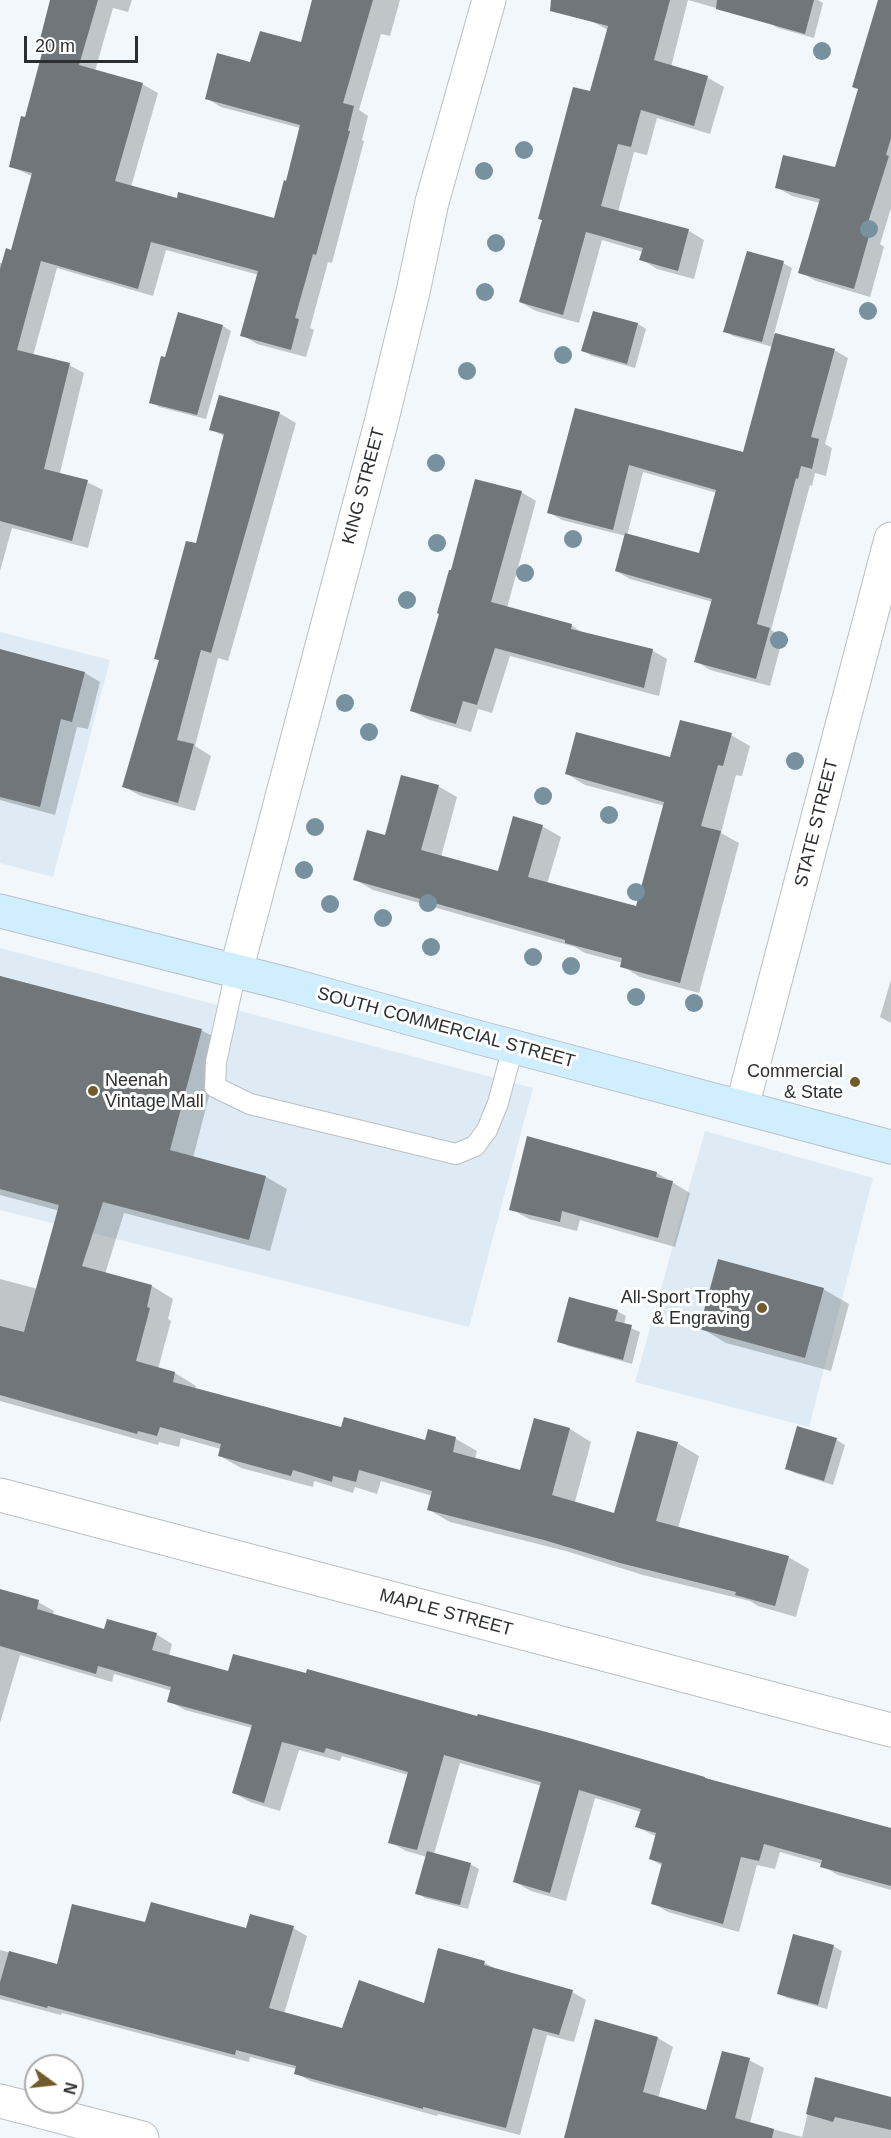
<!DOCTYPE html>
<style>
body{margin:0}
#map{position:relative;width:891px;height:2138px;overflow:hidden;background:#f1f7fb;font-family:Arial,sans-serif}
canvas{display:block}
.north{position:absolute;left:24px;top:2054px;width:60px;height:60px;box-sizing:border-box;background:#fff;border:2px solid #ababac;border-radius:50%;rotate:105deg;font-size:16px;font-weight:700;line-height:24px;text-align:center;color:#2c2e30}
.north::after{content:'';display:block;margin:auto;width:21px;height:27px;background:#715b2b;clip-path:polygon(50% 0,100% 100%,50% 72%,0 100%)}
.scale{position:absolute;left:24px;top:36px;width:114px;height:27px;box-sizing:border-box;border:3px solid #2c2e30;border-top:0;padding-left:8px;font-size:18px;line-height:21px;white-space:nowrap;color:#2c2e30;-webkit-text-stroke:4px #fff;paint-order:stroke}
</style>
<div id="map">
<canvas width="891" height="2138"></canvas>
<div class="north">N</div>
<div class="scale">20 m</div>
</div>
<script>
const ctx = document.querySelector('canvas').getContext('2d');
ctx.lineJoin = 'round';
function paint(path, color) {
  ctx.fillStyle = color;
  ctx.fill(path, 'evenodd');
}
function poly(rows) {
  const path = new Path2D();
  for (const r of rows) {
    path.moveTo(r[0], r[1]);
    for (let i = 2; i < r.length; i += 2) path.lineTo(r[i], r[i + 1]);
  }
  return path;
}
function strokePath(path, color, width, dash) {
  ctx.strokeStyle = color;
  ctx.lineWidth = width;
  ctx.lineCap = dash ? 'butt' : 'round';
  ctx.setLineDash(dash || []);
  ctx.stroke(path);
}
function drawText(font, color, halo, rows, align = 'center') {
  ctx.font = font + ' Arial,sans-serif';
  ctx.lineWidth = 6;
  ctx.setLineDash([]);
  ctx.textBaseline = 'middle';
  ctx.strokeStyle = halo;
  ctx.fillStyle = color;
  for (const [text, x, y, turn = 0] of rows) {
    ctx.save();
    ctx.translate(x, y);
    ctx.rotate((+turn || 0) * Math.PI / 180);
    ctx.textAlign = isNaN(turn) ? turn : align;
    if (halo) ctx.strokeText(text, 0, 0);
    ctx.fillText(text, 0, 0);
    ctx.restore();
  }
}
paint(poly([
 [0,632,110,660,53,877,0,863],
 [0,948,533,1088,469,1327,0,1210],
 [705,1131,873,1178,809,1427,635,1382]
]), '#deebf4');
paint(poly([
 [60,0,132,0,128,12,113,8,95,71,142,84,158,93,131,187,178,200,275,219,287,182,300,128,221,107,206,98,251,64,302,44,314,0,400,0,390,36,381,34,359,110,368,116,362,140,364,141,332,263,328,262,310,328,314,330,306,357,257,344,242,335,259,275,166,250,153,296,57,268,33,356,69,365,84,373,60,473,87,482,103,490,88,548,12,528,0,571,0,263,3,263,12,252,32,176,10,166,26,119],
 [593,0,818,0,823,3,814,38,778,28,769,23,688,0,671,67,708,78,724,87,710,134,657,118,647,155,634,152,618,212,689,231,704,240,694,279,657,269,641,259,643,252,602,240,579,323,536,311,520,302,591,93,608,30,588,19],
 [878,0,891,0,891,208,880,244,884,247,870,297,816,281,800,272,820,203,792,196,776,187,836,169,859,89,879,1],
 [783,263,792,268,774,334,834,350,848,358,825,444,832,448,826,476,815,473,812,486,810,485,771,630,783,637,770,686,710,670,696,661,713,602,630,579,616,571,626,536,562,520,548,512,576,410,745,453,773,347,733,336,725,331],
 [643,472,717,493,700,555,627,536],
 [594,313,638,324,646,329,635,368,592,356,583,351],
 [223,326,231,331,206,419,159,407,151,402,166,359],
 [279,413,296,423,228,661,218,658,195,746,211,756,195,811,141,796,124,787,197,545,225,437,211,429],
 [521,492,536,501,507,608,572,626,587,635,653,651,667,659,659,696,510,656,492,713,478,709,471,732,427,719,412,711],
 [0,651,85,673,100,682,88,729,77,727,55,815,0,800],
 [731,735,750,746,742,776,736,775,721,833,739,843,699,993,640,977,622,966,623,963,585,953,575,947,373,890,354,879,386,837,438,786,457,797,441,857,499,873,542,826,561,837,547,884,637,908,665,806,585,785,567,774,671,759],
 [0,976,201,1030,223,1042,193,1158,266,1177,287,1189,270,1251,124,1213,105,1274,152,1286,173,1299,168,1319,171,1321,158,1369,175,1373,196,1386,195,1389,342,1429,426,1442,429,1431,456,1439,477,1451,475,1459,521,1472,535,1420,570,1429,591,1442,575,1502,615,1515,677,1443,699,1456,678,1528,788,1557,809,1569,796,1617,758,1606,750,1601,643,1575,566,1551,450,1522,429,1510,433,1496,381,1481,377,1494,355,1487,353,1493,314,1481,313,1487,241,1468,220,1456,221,1449,181,1438,179,1447,159,1442,158,1445,0,1401,0,1279,38,1289,60,1211,0,1195],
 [891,980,891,1023,880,1017],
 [528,1137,657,1173,690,1193,675,1247,580,1220,577,1231,529,1219,511,1209],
 [823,1289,849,1304,831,1371,726,1343,701,1328],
 [617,1311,626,1316,624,1325,640,1332,632,1364,568,1346,559,1341],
 [798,1428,837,1440,845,1445,833,1485,795,1473,786,1468],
 [0,1591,38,1602,54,1611,53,1615,105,1631,156,1634,172,1644,169,1656,229,1673,704,1778,891,1830,891,1890,838,1875,822,1866,822,1864,780,1852,775,1869,757,1865,739,1932,668,1912,652,1903,663,1866,650,1859,657,1837,637,1827,641,1812,595,1798,566,1901,531,1891,515,1882,542,1786,460,1763,434,1854,470,1864,479,1869,468,1909,425,1898,417,1893,427,1857,406,1851,390,1842,408,1775,342,1756,340,1761,299,1750,280,1811,250,1802,234,1793,252,1728,185,1710,169,1701,172,1691,114,1674,112,1682,20,1655,0,1723],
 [146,1924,247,1930,293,1928,307,1936,284,2014,343,2030,425,2005,439,1950,485,1963,498,1970,572,1992,586,2000,574,2042,547,2035,520,2135,438,2114,437,2116,310,2081,296,2073,297,2069,250,2057,249,2062,62,2013,61,2015,0,1999,0,1950,58,1966],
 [833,1946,842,1951,827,2009,787,1998,778,1993],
 [596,2021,658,2038,673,2047,658,2098,707,2112,749,2060,764,2068,750,2123,802,2137,816,2079,891,2099,891,2138,566,2138]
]), '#0003');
paint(poly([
 [50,0,98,0,79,65,143,83,115,181,177,198,178,192,274,218,284,180,286,181,300,125,205,99,217,53,250,62,260,31,301,42,312,0,373,0,343,103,354,106,348,131,350,131,316,255,313,254,295,318,299,319,291,350,240,336,258,271,151,242,138,289,41,261,17,350,70,363,44,469,88,480,72,541,0,521,0,269,6,248,11,250,32,173,9,167,21,116,25,117,42,53,37,51],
 [551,0,670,0,654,60,708,76,694,126,641,110,631,147,618,144,601,206,689,229,678,271,639,260,643,248,586,232,563,315,519,302,542,220,538,219,573,87,590,91,608,26,550,11],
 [717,0,814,0,805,34,716,9],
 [878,0,891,0,891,138,886,155,889,156,864,235,869,236,854,289,798,273,820,199,775,188,783,155,835,167,858,89,852,87],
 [747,251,784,261,762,342,723,332],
 [593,311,638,323,627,364,581,351],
 [178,312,223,325,197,415,149,403,161,356,165,357],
 [775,333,835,349,811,437,819,439,812,469,801,466,798,479,796,478,757,624,770,628,756,679,694,662,712,599,615,571,625,533,699,553,716,490,629,465,613,530,547,513,575,408,743,452],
 [219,395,280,412,211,653,201,650,177,740,194,744,178,803,122,787,159,660,154,659,186,541,196,543,224,434,209,430],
 [475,479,522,491,491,602,572,624,571,629,653,649,644,688,495,648,477,705,463,701,456,724,410,711,439,614,437,613,449,570,451,570],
 [0,649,85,672,72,722,61,719,40,807,0,797],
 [680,720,732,733,723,766,718,765,701,826,721,831,680,983,620,967,622,958,565,943,565,940,353,880,367,830,385,835,401,775,439,785,421,850,498,871,513,816,543,825,528,877,636,906,664,802,565,774,576,732,670,757],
 [0,976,202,1029,170,1150,266,1176,249,1240,103,1202,82,1266,152,1285,147,1307,150,1308,136,1361,175,1372,173,1382,341,1427,344,1417,425,1440,428,1429,456,1437,453,1452,520,1470,534,1418,570,1428,552,1495,614,1513,637,1431,678,1442,656,1521,789,1556,775,1606,735,1595,736,1592,620,1563,544,1540,427,1510,432,1491,359,1470,356,1482,333,1476,332,1482,293,1470,291,1476,218,1456,221,1444,160,1427,157,1436,138,1431,137,1434,0,1395,0,1326,24,1332,59,1205,0,1189],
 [527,1136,657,1172,656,1177,673,1181,658,1238,562,1211,560,1222,509,1210],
 [718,1259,824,1288,805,1358,699,1329],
 [569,1297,618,1310,615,1321,632,1325,623,1360,557,1342],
 [797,1426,837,1438,824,1481,785,1469],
 [0,1589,39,1600,37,1609,104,1629,107,1619,157,1633,152,1650,228,1671,233,1654,306,1673,307,1669,477,1716,478,1714,569,1738,705,1777,705,1778,891,1828,891,1886,820,1867,822,1860,764,1844,759,1861,741,1857,723,1924,651,1904,662,1863,649,1859,656,1833,635,1827,641,1809,579,1790,550,1893,513,1882,541,1782,444,1755,417,1850,388,1843,408,1772,326,1748,324,1753,282,1742,264,1803,232,1793,252,1725,167,1702,171,1687,98,1666,96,1674,0,1646],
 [427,1851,471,1863,460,1905,415,1894],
 [151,1902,246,1928,250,1914,294,1926,269,2008,342,2028,359,1980,424,2003,438,1948,485,1961,484,1965,573,1990,559,2035,533,2028,506,2128,423,2107,423,2109,294,2074,296,2066,236,2050,235,2055,48,2006,47,2008,0,1995,0,1982,9,1951,57,1964,72,1904,145,1922],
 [793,1934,834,1945,818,2005,777,1994],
 [595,2019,658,2037,643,2092,706,2110,722,2051,750,2058,735,2118,774,2129,772,2138,564,2138],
 [815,2077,891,2097,891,2130,835,2117,833,2122,806,2114]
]), '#707679');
const service = poly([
 [236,971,216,1062,215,1087,250,1104,456,1154,475,1146,487,1130,498,1103,513,1047]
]);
const minor = poly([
 [236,971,381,423,413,292,432,202,489,0],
 [742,1107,891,539],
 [0,1495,891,1730],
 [0,2101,142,2138]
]);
const secondary = poly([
 [0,911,291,985,477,1037,891,1147]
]);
strokePath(service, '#babfc3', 22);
strokePath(minor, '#babfc3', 35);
strokePath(secondary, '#babfc3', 35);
strokePath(service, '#fff', 20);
strokePath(minor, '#fff', 33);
strokePath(secondary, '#cfeeff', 33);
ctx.fillStyle = '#77919f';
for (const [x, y] of [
 [822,51],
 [524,150],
 [484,171],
 [869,229],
 [496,243],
 [485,292],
 [868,311],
 [563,355],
 [467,371],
 [436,463],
 [573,539],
 [437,543],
 [525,573],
 [407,600],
 [779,640],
 [345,703],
 [369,732],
 [795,761],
 [543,796],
 [609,815],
 [315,827],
 [304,870],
 [636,892],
 [428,903],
 [330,904],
 [383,918],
 [431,947],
 [533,957],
 [571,966],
 [636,997],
 [694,1003]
]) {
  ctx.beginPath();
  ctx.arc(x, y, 9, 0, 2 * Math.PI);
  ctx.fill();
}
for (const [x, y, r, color] of [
 [855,1082,6,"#715b2b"],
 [93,1091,6,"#715b2b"],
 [762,1308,6,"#715b2b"]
]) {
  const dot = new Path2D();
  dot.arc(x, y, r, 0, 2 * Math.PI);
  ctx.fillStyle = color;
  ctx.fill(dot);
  strokePath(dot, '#fff', 2);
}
drawText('18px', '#2c2e30', '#fff', [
 ["KING STREET",364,486,-75],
 ["STATE STREET",817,823,-76],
 ["SOUTH COMMERCIAL STREET",446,1028,15],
 ["MAPLE STREET",446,1613,15]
]);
drawText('18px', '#2c2e30', '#fff', [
 ["Commercial",843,1072],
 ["& State",843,1093],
 ["Neenah",105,1081,"left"],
 ["Vintage Mall",105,1102,"left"],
 ["All-Sport Trophy",750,1298],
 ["& Engraving",750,1319]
], 'right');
</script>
